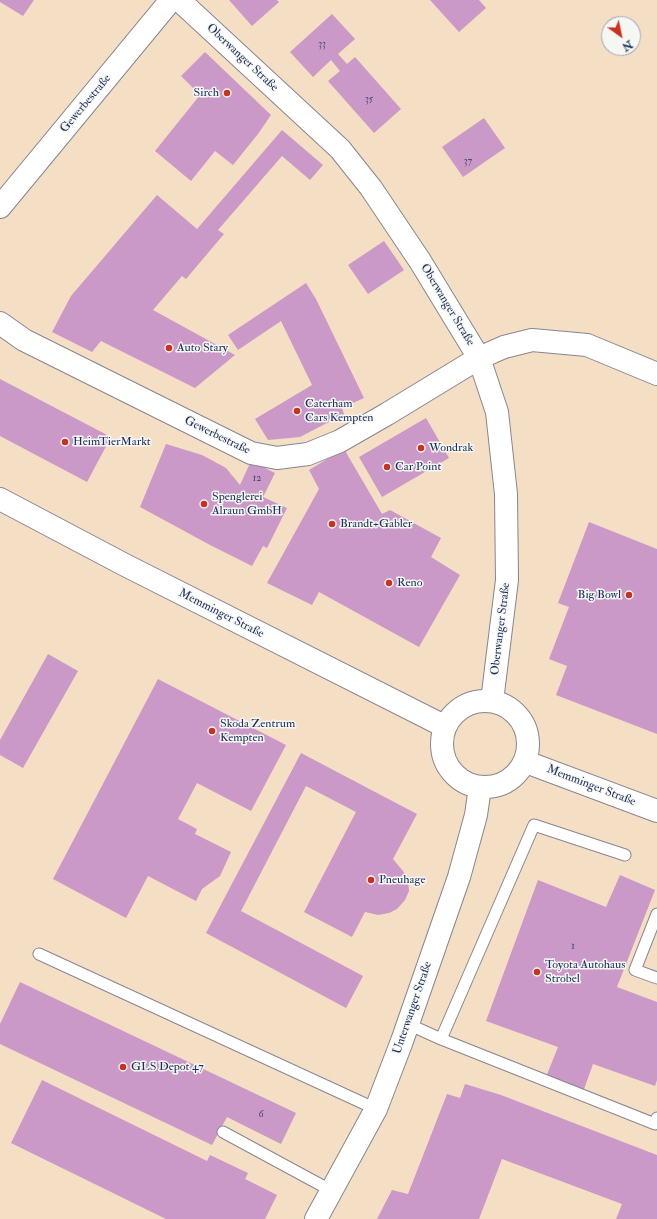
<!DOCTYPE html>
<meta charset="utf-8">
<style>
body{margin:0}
#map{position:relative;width:657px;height:1219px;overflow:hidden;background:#f4dec4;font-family:"IM FELL Double Pica",serif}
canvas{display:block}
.north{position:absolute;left:601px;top:16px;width:40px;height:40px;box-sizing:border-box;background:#f6f6f2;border:1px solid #9ea6b7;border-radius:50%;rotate:147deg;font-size:11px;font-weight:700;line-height:16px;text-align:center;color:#1b2f5e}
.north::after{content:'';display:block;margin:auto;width:14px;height:18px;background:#c8321e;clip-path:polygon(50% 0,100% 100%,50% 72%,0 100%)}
</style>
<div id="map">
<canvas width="657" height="1219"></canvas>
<div class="north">N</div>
</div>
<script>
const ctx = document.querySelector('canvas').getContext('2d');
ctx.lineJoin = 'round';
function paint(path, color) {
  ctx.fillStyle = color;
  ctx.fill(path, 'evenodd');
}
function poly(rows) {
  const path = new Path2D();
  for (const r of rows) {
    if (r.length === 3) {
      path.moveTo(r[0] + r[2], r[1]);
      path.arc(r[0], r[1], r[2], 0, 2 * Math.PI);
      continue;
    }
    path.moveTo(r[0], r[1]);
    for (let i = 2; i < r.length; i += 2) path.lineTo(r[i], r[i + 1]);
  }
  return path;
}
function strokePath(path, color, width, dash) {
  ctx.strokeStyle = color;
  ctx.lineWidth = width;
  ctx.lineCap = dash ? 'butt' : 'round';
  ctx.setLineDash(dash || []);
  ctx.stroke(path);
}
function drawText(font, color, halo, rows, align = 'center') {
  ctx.font = font + ' "IM FELL Double Pica",serif';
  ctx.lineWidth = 3;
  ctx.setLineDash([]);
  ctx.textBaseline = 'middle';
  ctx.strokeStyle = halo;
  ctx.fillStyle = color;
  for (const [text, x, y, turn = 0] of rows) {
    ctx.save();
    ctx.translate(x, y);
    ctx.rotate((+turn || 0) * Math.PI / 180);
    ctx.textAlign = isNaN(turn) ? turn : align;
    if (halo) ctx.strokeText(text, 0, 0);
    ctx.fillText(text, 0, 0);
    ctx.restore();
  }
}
paint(poly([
 [0,0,34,0,23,16,0,2],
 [229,0,277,0,279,2,252,26],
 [430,0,479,0,486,8,459,32],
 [332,14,355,39,338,54,347,64,355,57,401,109,374,133,328,81,340,71,331,60,313,77,290,52],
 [205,52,271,115,258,134,233,165,215,151,191,181,155,151,200,95,181,76],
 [484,118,505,148,463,177,442,147],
 [282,130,323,165,310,180,282,156,218,230,224,234,186,279,182,276,153,310,235,355,195,388,101,341,92,352,52,332,71,296,157,195,197,229],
 [384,241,404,270,368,294,348,265],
 [306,283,316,299,364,398,342,408,344,414,300,437,268,440,255,419,312,385,281,321,238,350,228,335],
 [0,379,111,437,87,482,0,436],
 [426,418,449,458,382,497,359,457],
 [166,444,202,455,226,468,240,485,251,461,275,473,263,497,287,508,267,548,263,546,252,566,210,545,140,507],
 [344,449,382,514,390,510,441,538,431,557,460,575,419,647,319,592,312,605,267,583,319,489,309,470],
 [589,522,657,549,657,734,556,695,567,666,549,659,569,607,558,603],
 [48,654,78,671,23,768,0,755,0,740],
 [158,679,286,745,251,811,197,783,178,819,197,829,195,834,231,852,220,876,202,889,196,901,148,876,126,918,53,879],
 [301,753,417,814,393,859,403,871,408,880,409,891,405,900,397,909,389,913,378,915,365,912,352,937,304,912,356,812,306,786,241,911,363,976,346,1008,206,933],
 [620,875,655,890,617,987,657,1002,657,1080,655,1086,593,1064,583,1092,546,1077,558,1047,486,1021,538,880,606,907],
 [20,982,296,1113,281,1144,227,1117,212,1145,0,1044,0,1024],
 [42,1080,207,1161,210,1155,248,1173,245,1179,277,1195,265,1219,166,1219,11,1143],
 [465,1084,501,1095,657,1155,657,1219,616,1219,622,1204,502,1159,479,1219,377,1219,392,1190,408,1194,447,1094,460,1098]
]), '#ca99c8');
const lane = poly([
 [657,914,635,970,657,978],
 [39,954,376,1109],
 [408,1024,441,1039,655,1124,657,1118],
 [441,1039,534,825,625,855],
 [223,1132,332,1191]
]);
const street = poly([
 [179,0,340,149,371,188,420,261,479,358,497,412,506,494,507,580,492,701],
 [0,207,171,0],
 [0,323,24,340,251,453,277,458,308,454,340,441,387,414,479,358,504,347,532,340,587,345,657,374],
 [316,1219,376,1109,402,1041,459,877,476,815,480,787]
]);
const secondary = poly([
 [0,499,125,565,444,726],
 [485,744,43],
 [526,762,657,811]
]);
strokePath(lane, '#888691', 13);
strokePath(street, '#888691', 24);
strokePath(secondary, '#888691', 24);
strokePath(lane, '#fff', 11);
strokePath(street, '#fff', 22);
strokePath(secondary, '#fff', 22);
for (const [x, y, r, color] of [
 [227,93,4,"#c8321e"],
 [169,348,4,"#c8321e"],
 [297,411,4,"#c8321e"],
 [65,442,4,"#c8321e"],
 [421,448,4,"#c8321e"],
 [387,467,4,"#c8321e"],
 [204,504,4,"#c8321e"],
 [332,524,4,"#c8321e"],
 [389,583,4,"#c8321e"],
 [629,595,4,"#c8321e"],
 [212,731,4,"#c8321e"],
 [371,880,4,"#c8321e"],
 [537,972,4,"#c8321e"],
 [123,1067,4,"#c8321e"]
]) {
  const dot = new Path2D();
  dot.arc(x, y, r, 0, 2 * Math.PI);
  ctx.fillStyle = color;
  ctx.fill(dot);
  strokePath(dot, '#f6f6f2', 1.5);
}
drawText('10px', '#474a78', null, [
 ["33",322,45],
 ["35",369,100],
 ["37",468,162],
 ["12",257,479],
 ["1",573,947],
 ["6",261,1115]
]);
drawText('12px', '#1b2f5e', '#f6f6f2', [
 ["Oberwanger Straße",242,58,43],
 ["Gewerbestraße",86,104,-50],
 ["Oberwanger Straße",447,305,59],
 ["Gewerbestraße",217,436,26],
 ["Memminger Straße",221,614,27],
 ["Oberwanger Straße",501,629,-83],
 ["Memminger Straße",591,786,21],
 ["Unterwanger Straße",413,1008,-71]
]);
drawText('12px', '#1b2f5e', '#f6f6f2', [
 ["Sirch",219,93,"right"],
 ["Auto Stary",177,348],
 ["Caterham",305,404],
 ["Cars Kempten",305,418],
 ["HeimTierMarkt",73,442],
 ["Wondrak",429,448],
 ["Car Point",395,467],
 ["Spenglerei",212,497],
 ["Alraun GmbH",212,511],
 ["Brandt+Gabler",340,524],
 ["Reno",397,583],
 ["Big Bowl",621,595,"right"],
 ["Skoda Zentrum",220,724],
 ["Kempten",220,738],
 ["Pneuhage",379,880],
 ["Toyota Autohaus",545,965],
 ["Strobel",545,979],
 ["GLS Depot 47",131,1067]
], 'left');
</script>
